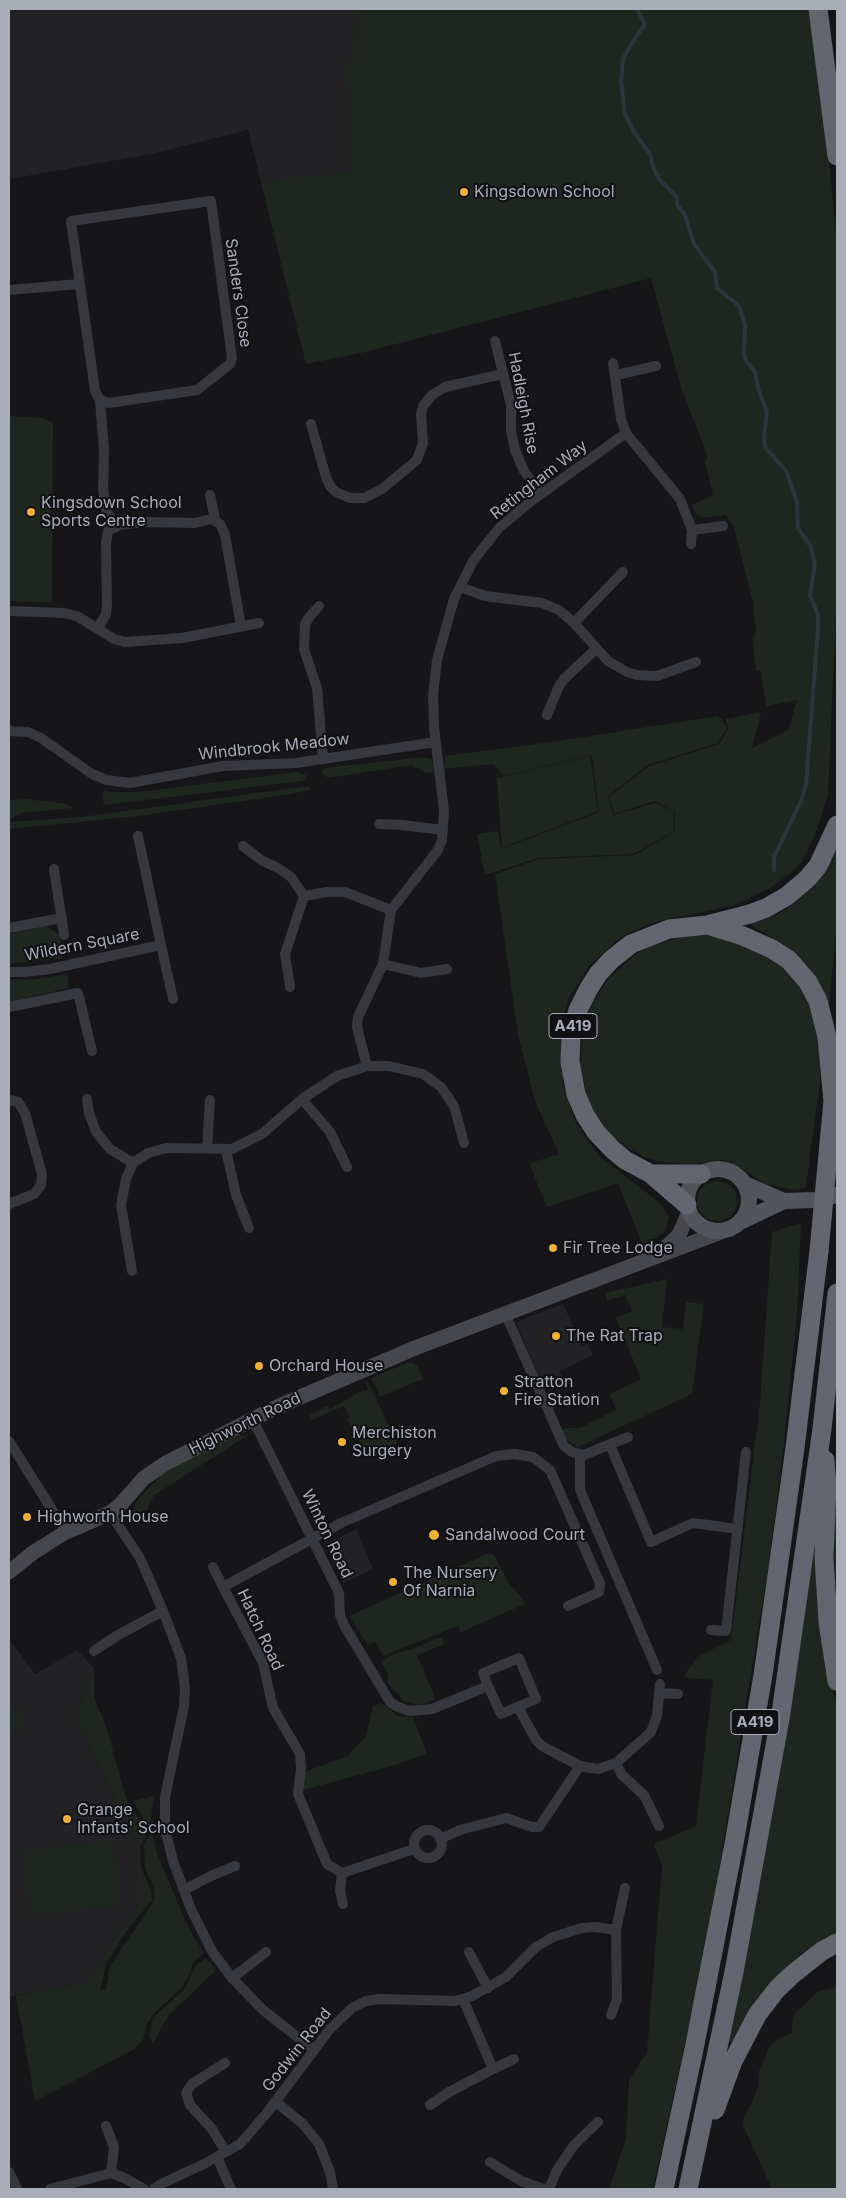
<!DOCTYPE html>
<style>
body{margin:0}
#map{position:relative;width:846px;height:2198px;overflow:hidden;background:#161618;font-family:Inter,sans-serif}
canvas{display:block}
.frame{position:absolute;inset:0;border:10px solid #a8adb8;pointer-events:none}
</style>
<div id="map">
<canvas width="846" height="2198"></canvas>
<div class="frame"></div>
</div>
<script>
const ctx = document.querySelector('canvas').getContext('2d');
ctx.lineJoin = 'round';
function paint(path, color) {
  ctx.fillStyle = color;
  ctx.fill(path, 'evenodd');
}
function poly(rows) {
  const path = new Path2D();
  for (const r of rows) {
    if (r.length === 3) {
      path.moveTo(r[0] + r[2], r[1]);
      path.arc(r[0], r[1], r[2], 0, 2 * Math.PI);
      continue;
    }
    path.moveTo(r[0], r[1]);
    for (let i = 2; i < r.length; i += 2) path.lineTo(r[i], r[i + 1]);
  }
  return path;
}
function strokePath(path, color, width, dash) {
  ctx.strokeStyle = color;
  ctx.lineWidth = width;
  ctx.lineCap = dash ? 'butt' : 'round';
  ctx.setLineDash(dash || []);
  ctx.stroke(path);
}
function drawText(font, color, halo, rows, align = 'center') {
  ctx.font = font + ' Inter,sans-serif';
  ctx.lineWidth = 4;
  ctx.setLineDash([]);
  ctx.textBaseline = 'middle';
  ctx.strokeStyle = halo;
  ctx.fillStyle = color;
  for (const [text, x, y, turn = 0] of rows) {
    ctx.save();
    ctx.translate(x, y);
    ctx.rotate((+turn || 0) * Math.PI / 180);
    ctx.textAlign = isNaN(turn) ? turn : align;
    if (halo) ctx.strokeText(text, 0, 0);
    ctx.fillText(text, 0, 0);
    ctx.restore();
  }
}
paint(poly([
 [9,9,631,9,651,278,365,352,306,364,248,130,152,154,9,179],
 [563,1304,582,1346,588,1344,593,1355,560,1371,564,1382,544,1389,516,1322],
 [356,1529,373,1569,343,1583,325,1544],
 [9,1639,35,1674,77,1650,94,1668,75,1719,139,1846,139,1903,84,1983,9,1997]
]), '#222225');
paint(poly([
 [357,9,810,9,822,88,837,243,837,588,828,795,815,835,801,863,787,876,768,889,735,905,652,923,621,937,589,966,568,1000,561,1029,563,1084,575,1121,600,1157,660,1203,669,1216,666,1231,643,1246,618,1183,547,1207,534,1176,530,1163,559,1154,535,1101,518,1035,495,874,539,859,635,855,674,832,675,812,655,801,614,814,609,797,649,766,719,744,729,728,725,719,761,712,752,748,788,730,797,700,766,706,761,671,756,671,753,641,756,629,753,602,734,527,726,515,703,518,696,514,692,505,713,495,705,461,708,458,681,387,651,278,365,352,306,364,261,181,351,172,346,67,354,59],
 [9,416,42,418,53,423,52,603,9,601],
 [717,716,722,719,727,728,718,743,648,765,608,796,613,815,655,803,674,812,673,832,634,854,538,858,485,875,477,834,498,831,501,849,599,812,592,755,504,776,493,764,444,769,445,756,559,741],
 [590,756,598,811,502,848,497,778],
 [424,757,432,759,434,772,426,773,412,765,328,778,322,773,324,768],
 [296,772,306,775,306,779,302,781,104,805,102,794,105,790,111,792,138,792],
 [308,786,311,790,284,795,138,816,9,829,9,822,82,817],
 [26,799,67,804,73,808,21,813,9,820,9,800],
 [837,846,837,921,829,1007,821,989,808,967,791,950,751,925,778,914,796,902,811,887],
 [46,926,60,935,62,958,9,964,9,934],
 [702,935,743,942,778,962,795,978,808,999,820,1038,820,1081,806,1187,802,1189,793,1190,765,1184,732,1162,722,1160,688,1165,657,1161,642,1156,623,1145,608,1131,594,1113,587,1097,580,1065,583,1030,590,1007,608,979,636,954,649,946,685,936],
 [67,974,69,988,9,1002,9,980,30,980],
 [717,1201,20],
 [801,1223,797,1313,784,1443,769,1563,708,1937,653,2189,609,2189,626,2139,629,2080,647,2052,662,1866,654,1844,696,1826,713,1680,683,1677,697,1657,731,1640,760,1402,772,1232],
 [667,1279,662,1327,683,1329,686,1302,704,1304,692,1394,578,1447,564,1438,560,1430,568,1428,580,1428,616,1410,610,1394,641,1379,616,1318,632,1311,625,1295,607,1301,605,1293],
 [407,1363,413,1363,418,1367,423,1379,380,1397,371,1378],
 [368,1382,397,1443,376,1453,369,1454,358,1451,363,1448,347,1420,350,1417,344,1406,312,1420,310,1415,327,1406,330,1409,359,1392,368,1390,366,1383],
 [239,1435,247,1436,154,1495,142,1520,139,1522,135,1522,132,1512,138,1499,165,1471],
 [837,1461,837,1613,834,1543],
 [815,1522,830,1677,837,1709,837,1935,730,2042,727,2040],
 [489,1553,494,1555,510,1585,522,1598,525,1604,461,1632,458,1626,383,1656,375,1642,368,1645,351,1619,350,1616,362,1610],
 [441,1637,445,1644,417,1655,436,1699,419,1705,405,1702,388,1684,388,1675,381,1662,394,1654,412,1649],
 [94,1668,94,1698,106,1726,126,1798,148,1833,140,1845,141,1868,151,1890,152,1900,127,1930,106,1964,100,1990,106,1990,110,1966,155,1900,154,1888,145,1867,144,1845,152,1833,157,1854,190,1931,204,1953,193,1962,188,1977,181,1988,153,2014,147,2024,143,2040,133,2050,35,2101,16,1996,84,1983,139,1903,139,1846,75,1719],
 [381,1703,398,1716,413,1717,427,1754,392,1766,303,1790,304,1772,348,1756,366,1736,373,1706],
 [9,1707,19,1710,24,1719,20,1729,11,1733,9,1733],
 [154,1796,151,1817,152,1831,133,1801],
 [114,1840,121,1905,30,1915,22,1851],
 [206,1958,216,1970,168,2016,153,2043,149,2037,151,2025,156,2015,185,1989,196,1965],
 [837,1984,837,2189,772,2189,743,2125,744,2115,752,2103,758,2086,759,2071,769,2047,778,2039,791,2034,794,2015,796,2012,819,1991,833,1988]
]), '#1e261f');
strokePath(poly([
 [637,9,645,24,633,41,623,59,621,82,625,114,634,132,650,154,653,167,659,179,677,197,677,205,685,215,694,244,715,272,717,288,739,306,745,325,744,354,746,361,755,372,758,388,767,412,764,435,765,447,786,471,789,479,797,502,798,528,811,547,815,565,810,595,818,615,818,628,806,785,801,801,774,857,774,870]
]), '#2c353c', 4);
strokePath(poly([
 [211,201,232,358,230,364,197,390,109,403,100,400,95,391,71,221,211,201],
 [9,290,79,284],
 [495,341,511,405,511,430,515,450,524,471,541,494],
 [613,363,621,419,626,433,680,499,692,530,691,544],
 [616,375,656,366],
 [100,400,104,451,103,490,106,509,115,527],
 [311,424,326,477,330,486,336,492,350,498,364,498,382,489,417,460,423,443,421,414,423,406,432,395,445,387,503,374],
 [210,495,215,519],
 [692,530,723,526],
 [460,587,485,596,542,603,559,610,574,623,608,661,627,672,637,675,657,676,696,662],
 [319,606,310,616,305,624,304,649,317,688,323,759],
 [9,611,64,613,77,616,114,639,125,642,182,638,259,623],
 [574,623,623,572],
 [98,628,106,614,107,605,106,543,108,531,119,525,145,522,195,523,211,519,220,524,225,535,241,626],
 [547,715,559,686,564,679,596,649],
 [9,731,28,732,41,738,92,774,107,780,130,783,223,766,296,763,436,742],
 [379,824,402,825,443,830],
 [138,836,161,945],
 [243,846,261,860,278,868,291,877,304,896,327,892,345,892,391,910],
 [54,869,64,935],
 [9,928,62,918],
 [383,964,421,973,447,969],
 [9,972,25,972,50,969,161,945,173,999],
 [290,987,285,954,304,896],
 [9,1007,78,993,92,1051],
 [367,1066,357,1027,358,1017,383,964,391,910,438,850,442,840,444,811,434,727,433,695,437,660,454,599,473,561,499,528,530,502,626,433],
 [87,1099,89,1113,96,1132,110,1149,133,1163,148,1153,166,1148,232,1149,262,1134,302,1099,337,1076,367,1066,389,1066,423,1074,441,1087,454,1106,464,1143],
 [302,1099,330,1132,347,1167],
 [9,1100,18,1102,25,1113,42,1174,41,1185,34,1194,9,1204],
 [207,1148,210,1100],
 [226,1150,236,1195,249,1228],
 [132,1271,121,1205,126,1179,133,1163],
 [505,1313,564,1446,572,1452,584,1455,628,1437],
 [253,1420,339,1593,340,1615,344,1625,390,1702,396,1706,409,1711,432,1709,488,1686,483,1673,519,1658,536,1699,501,1714,488,1686],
 [9,1441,66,1532],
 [610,1445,651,1542,693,1523,738,1529],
 [580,1455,580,1490,657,1670],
 [110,1513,140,1558,163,1611],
 [213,1567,223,1587],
 [711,1630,726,1631,746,1452],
 [94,1651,118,1635,163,1611,181,1658,185,1689,184,1706,165,1797,165,1829,173,1861,191,1909,212,1951,232,1978],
 [659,1693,678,1694],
 [518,1707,536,1740,542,1746,580,1766,598,1769,616,1763,651,1732,657,1716,660,1684],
 [616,1763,622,1775,644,1795,659,1826],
 [428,1844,14],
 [440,1839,460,1830,506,1818,532,1827,539,1827,580,1766],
 [414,1849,342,1873,327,1864,298,1794,301,1768,300,1754,273,1708,263,1663,223,1587,341,1523,496,1456,515,1454,533,1457,550,1470,600,1583,599,1592,568,1606],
 [342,1873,340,1891,343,1904],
 [184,1890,213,1875,235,1866],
 [266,1952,232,1978,263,2010,314,2050],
 [469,1952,488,1988],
 [611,2015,617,1999,616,1930],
 [225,2063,192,2084,186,2093,190,2105,212,2129,226,2152],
 [493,2069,514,2059],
 [276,2102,303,2124,319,2144,330,2172,333,2189],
 [430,2105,449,2092,493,2069,463,1999],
 [106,2126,114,2147,111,2173],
 [217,2157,231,2189],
 [490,2162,521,2181,544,2189],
 [9,2172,17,2189],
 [50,2189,111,2173,124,2178,144,2189],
 [154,2189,161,2184,204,2164,240,2144,266,2114,330,2029,352,2008,366,2001,380,1999,455,2001,472,1996,506,1977,536,1947,553,1937,582,1928,595,1927,616,1930,625,1888],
 [549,2189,557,2170,574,2145,598,2122]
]), '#37383d', 10);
strokePath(poly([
 [662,1251,679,1235,689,1212],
 [9,1572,34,1552,66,1532,110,1513,121,1504,144,1478,166,1463,277,1407,415,1348,721,1232]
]), '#45474d', 15);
strokePath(poly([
 [718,1200,31],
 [745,1184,784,1201,816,1200,837,1195],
 [742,1221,784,1201]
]), '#53555c', 16);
strokePath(poly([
 [818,9,837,156],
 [710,926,743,936,772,949,789,960,808,982,818,1001,827,1037,833,1101],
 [829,1144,834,1090],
 [651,1174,701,1174],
 [687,1205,651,1174,625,1160,613,1150,596,1132,585,1115,576,1094,570,1062,571,1037,578,1010,589,988,598,974,611,960,631,944,669,929,707,925,750,914,766,908,787,896,807,879,818,866,837,825],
 [825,1460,827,1486,824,1557,828,1622,837,1681],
 [715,2110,733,2061,757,2015,777,1989,793,1974,822,1951,837,1943],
 [664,2189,694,2049,734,1844,763,1675,795,1448,819,1251],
 [688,2189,734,1972,781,1713,822,1429,837,1293]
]), '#63666e', 19);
strokePath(poly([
 [819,1251,829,1144]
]), '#63666e', 19);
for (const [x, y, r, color] of [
 [464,192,5,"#f2b134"],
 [31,512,5,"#f2b134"],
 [553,1248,5,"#f2b134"],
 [556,1336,5,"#f2b134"],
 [259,1366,5,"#f2b134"],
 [504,1391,5,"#f2b134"],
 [342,1442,5,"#f2b134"],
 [27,1517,5,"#f2b134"],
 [434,1535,6,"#f2b134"],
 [393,1582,5,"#f2b134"],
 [67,1819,5,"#f2b134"]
]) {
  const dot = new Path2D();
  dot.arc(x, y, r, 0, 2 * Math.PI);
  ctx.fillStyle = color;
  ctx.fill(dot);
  strokePath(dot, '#111113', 2);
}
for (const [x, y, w] of [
 [573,1026,48],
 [755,1722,48]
]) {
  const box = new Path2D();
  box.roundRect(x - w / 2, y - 12.5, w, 25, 4);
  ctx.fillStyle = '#111113';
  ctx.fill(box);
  strokePath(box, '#a8adb8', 1);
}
drawText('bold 15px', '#a8adb8', null, [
 ["A419",573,1026],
 ["A419",755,1722]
]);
drawText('16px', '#a8adb8', '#111113', [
 ["Kingsdown School",474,192],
 ["Kingsdown School",41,503],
 ["Sports Centre",41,521],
 ["Fir Tree Lodge",563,1248],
 ["The Rat Trap",566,1336],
 ["Orchard House",269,1366],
 ["Stratton",514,1382],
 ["Fire Station",514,1400],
 ["Merchiston",352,1433],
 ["Surgery",352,1451],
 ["Highworth House",37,1517],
 ["Sandalwood Court",445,1535],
 ["The Nursery",403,1573],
 ["Of Narnia",403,1591],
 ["Grange",77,1810],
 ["Infants' School",77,1828]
], 'left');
drawText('16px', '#a8adb8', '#111113', [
 ["Sanders Close",238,293,82],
 ["Hadleigh Rise",523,403,79],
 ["Retingham Way",539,480,-38],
 ["Windbrook Meadow",274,747,-6],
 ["Wildern Square",82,945,-11],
 ["Highworth Road",245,1424,-26],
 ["Winton Road",327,1534,64],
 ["Hatch Road",260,1630,65],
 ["Godwin Road",297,2050,-52]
]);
</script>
